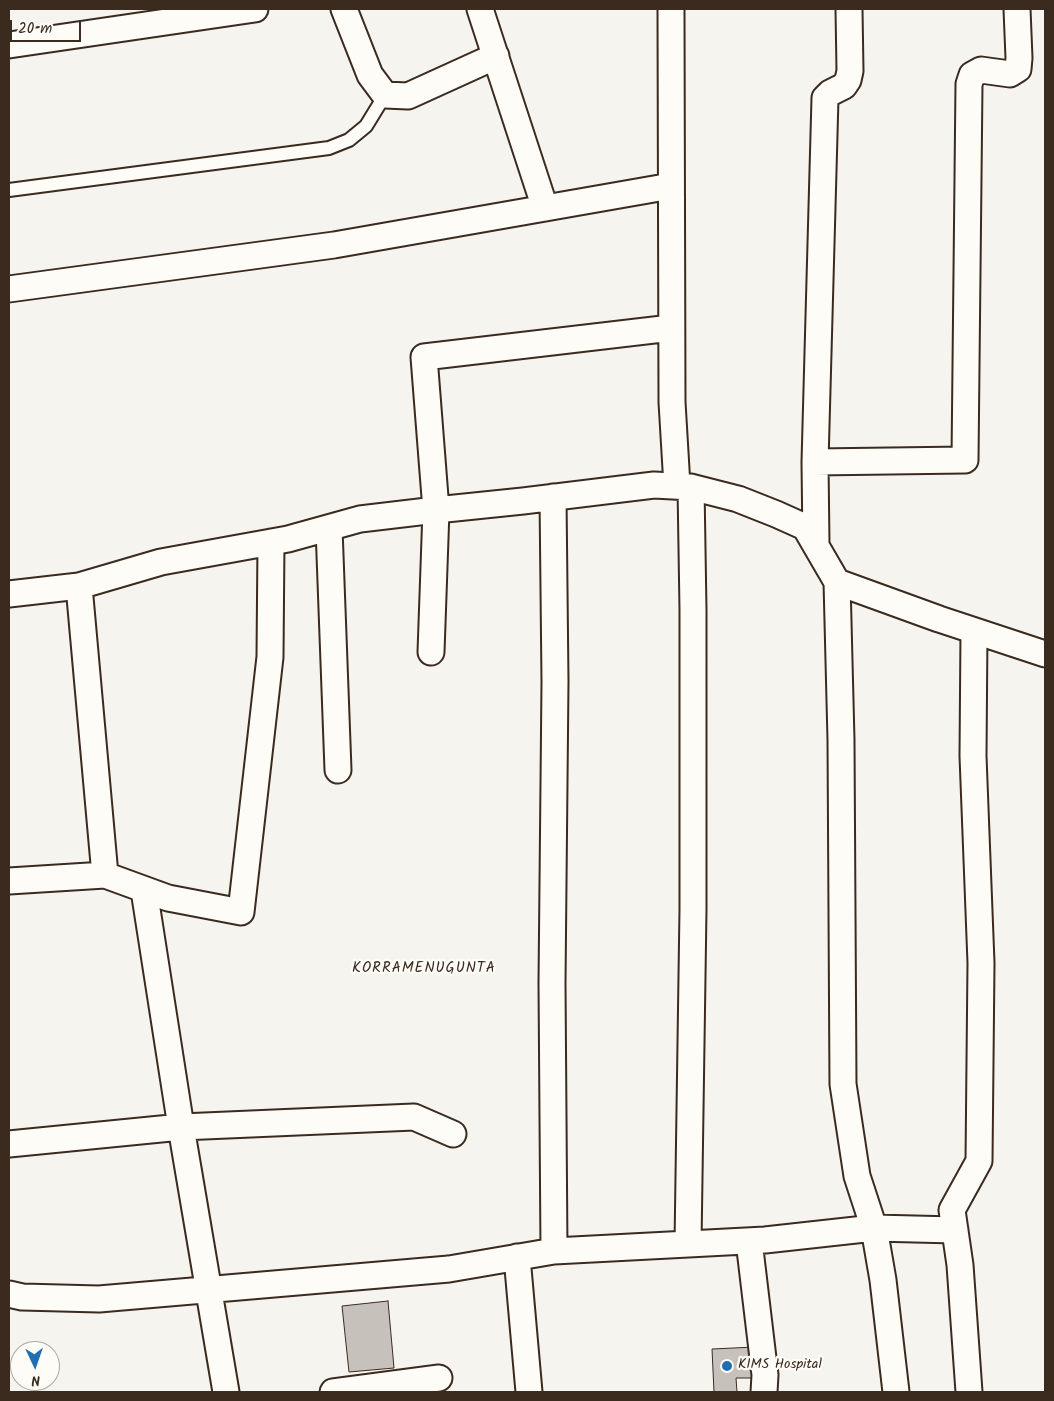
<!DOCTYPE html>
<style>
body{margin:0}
#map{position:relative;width:1054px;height:1401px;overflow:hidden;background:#f5f4ee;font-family:Kalam,sans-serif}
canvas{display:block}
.frame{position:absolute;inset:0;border:10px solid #3b2a1e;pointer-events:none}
.north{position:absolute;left:10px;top:1341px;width:50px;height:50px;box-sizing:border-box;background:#fdfcf7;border:1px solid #afa8a0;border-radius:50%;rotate:177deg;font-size:14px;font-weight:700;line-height:20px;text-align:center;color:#3b2a1e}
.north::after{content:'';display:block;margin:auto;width:18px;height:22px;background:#1f6fb2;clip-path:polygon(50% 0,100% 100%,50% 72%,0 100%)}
.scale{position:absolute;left:10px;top:20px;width:71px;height:22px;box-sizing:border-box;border:2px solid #3b2a1e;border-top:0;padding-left:6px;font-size:15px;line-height:18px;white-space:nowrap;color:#3b2a1e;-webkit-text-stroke:4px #fdfcf7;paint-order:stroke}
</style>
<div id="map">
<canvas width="1054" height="1401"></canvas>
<div class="frame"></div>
<div class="north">N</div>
<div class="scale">20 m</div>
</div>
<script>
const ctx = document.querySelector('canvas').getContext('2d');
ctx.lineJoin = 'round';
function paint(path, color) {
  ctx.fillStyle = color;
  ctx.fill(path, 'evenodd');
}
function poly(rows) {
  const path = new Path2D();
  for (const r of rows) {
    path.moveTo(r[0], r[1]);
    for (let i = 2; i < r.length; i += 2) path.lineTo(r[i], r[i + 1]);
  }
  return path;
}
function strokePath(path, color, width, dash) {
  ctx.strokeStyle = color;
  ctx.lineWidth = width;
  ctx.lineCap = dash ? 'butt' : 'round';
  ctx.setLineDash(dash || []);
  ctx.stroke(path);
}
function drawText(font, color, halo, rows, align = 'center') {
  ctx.font = font + ' Kalam,sans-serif';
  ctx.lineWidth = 4.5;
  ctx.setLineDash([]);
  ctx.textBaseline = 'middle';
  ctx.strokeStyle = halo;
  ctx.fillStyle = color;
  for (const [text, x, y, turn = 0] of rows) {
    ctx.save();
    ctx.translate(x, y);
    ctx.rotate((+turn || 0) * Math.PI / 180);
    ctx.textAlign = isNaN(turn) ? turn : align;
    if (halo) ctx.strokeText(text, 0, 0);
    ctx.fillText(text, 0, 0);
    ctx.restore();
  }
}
const building = poly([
 [388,1301,394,1368,349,1372,342,1306,388,1301],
 [755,1347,756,1378,736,1378,737,1392,714,1392,712,1349,755,1347]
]);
paint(building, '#c7c1bb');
strokePath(building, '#3b2a1e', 1);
const lane = poly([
 [9,190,329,148,349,140,366,126,385,95]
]);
const street = poly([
 [344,9,370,75,385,95,408,96,496,56],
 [480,9,545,208],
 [671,9,672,402,677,486],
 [9,45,255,9],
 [9,289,334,245,671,186],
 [815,462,825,98,830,93,844,86,848,80,850,71,849,9],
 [553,497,555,682,552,983,554,1251],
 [329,528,338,770],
 [816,544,815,462,965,460,969,84,972,75,981,70,1010,74,1018,69,1019,58,1017,9],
 [837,582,939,619,1045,654],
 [79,586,105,875,168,898,241,912,270,657,271,542],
 [9,594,79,586,161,562,288,539,360,519,436,510,523,501,654,485,691,487,738,499,776,514,805,527,837,582,841,740,843,1084,857,1176,874,1228,883,1280,896,1392],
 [431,652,436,510,424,357,671,328],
 [9,881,105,875],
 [144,890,181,1127,414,1117,453,1134],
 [9,1144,181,1127,226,1392],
 [749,1241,765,1375,764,1392],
 [688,1244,693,909,693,610,691,487],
 [517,1257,529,1392],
 [9,1294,22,1297,99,1299,449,1269,554,1251,765,1240,874,1228,955,1230],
 [333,1392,439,1378],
 [969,1392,960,1265,952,1210,979,1161,981,963,973,756,974,631]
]);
strokePath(lane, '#3b2a1e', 16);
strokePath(street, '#3b2a1e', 29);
strokePath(lane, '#fdfcf7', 12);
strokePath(street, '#fdfcf7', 25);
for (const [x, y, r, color] of [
 [727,1366,6,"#1f6fb2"]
]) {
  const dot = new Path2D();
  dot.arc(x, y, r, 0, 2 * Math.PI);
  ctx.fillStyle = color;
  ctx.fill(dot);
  strokePath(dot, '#fdfcf7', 2);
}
drawText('14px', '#3b2a1e', '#fdfcf7', [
 ["KIMS Hospital",738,1366]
], 'left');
ctx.letterSpacing = '1px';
drawText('15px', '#3b2a1e', '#fdfcf7', [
 ["KORRAMENUGUNTA",424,969]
]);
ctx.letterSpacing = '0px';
</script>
